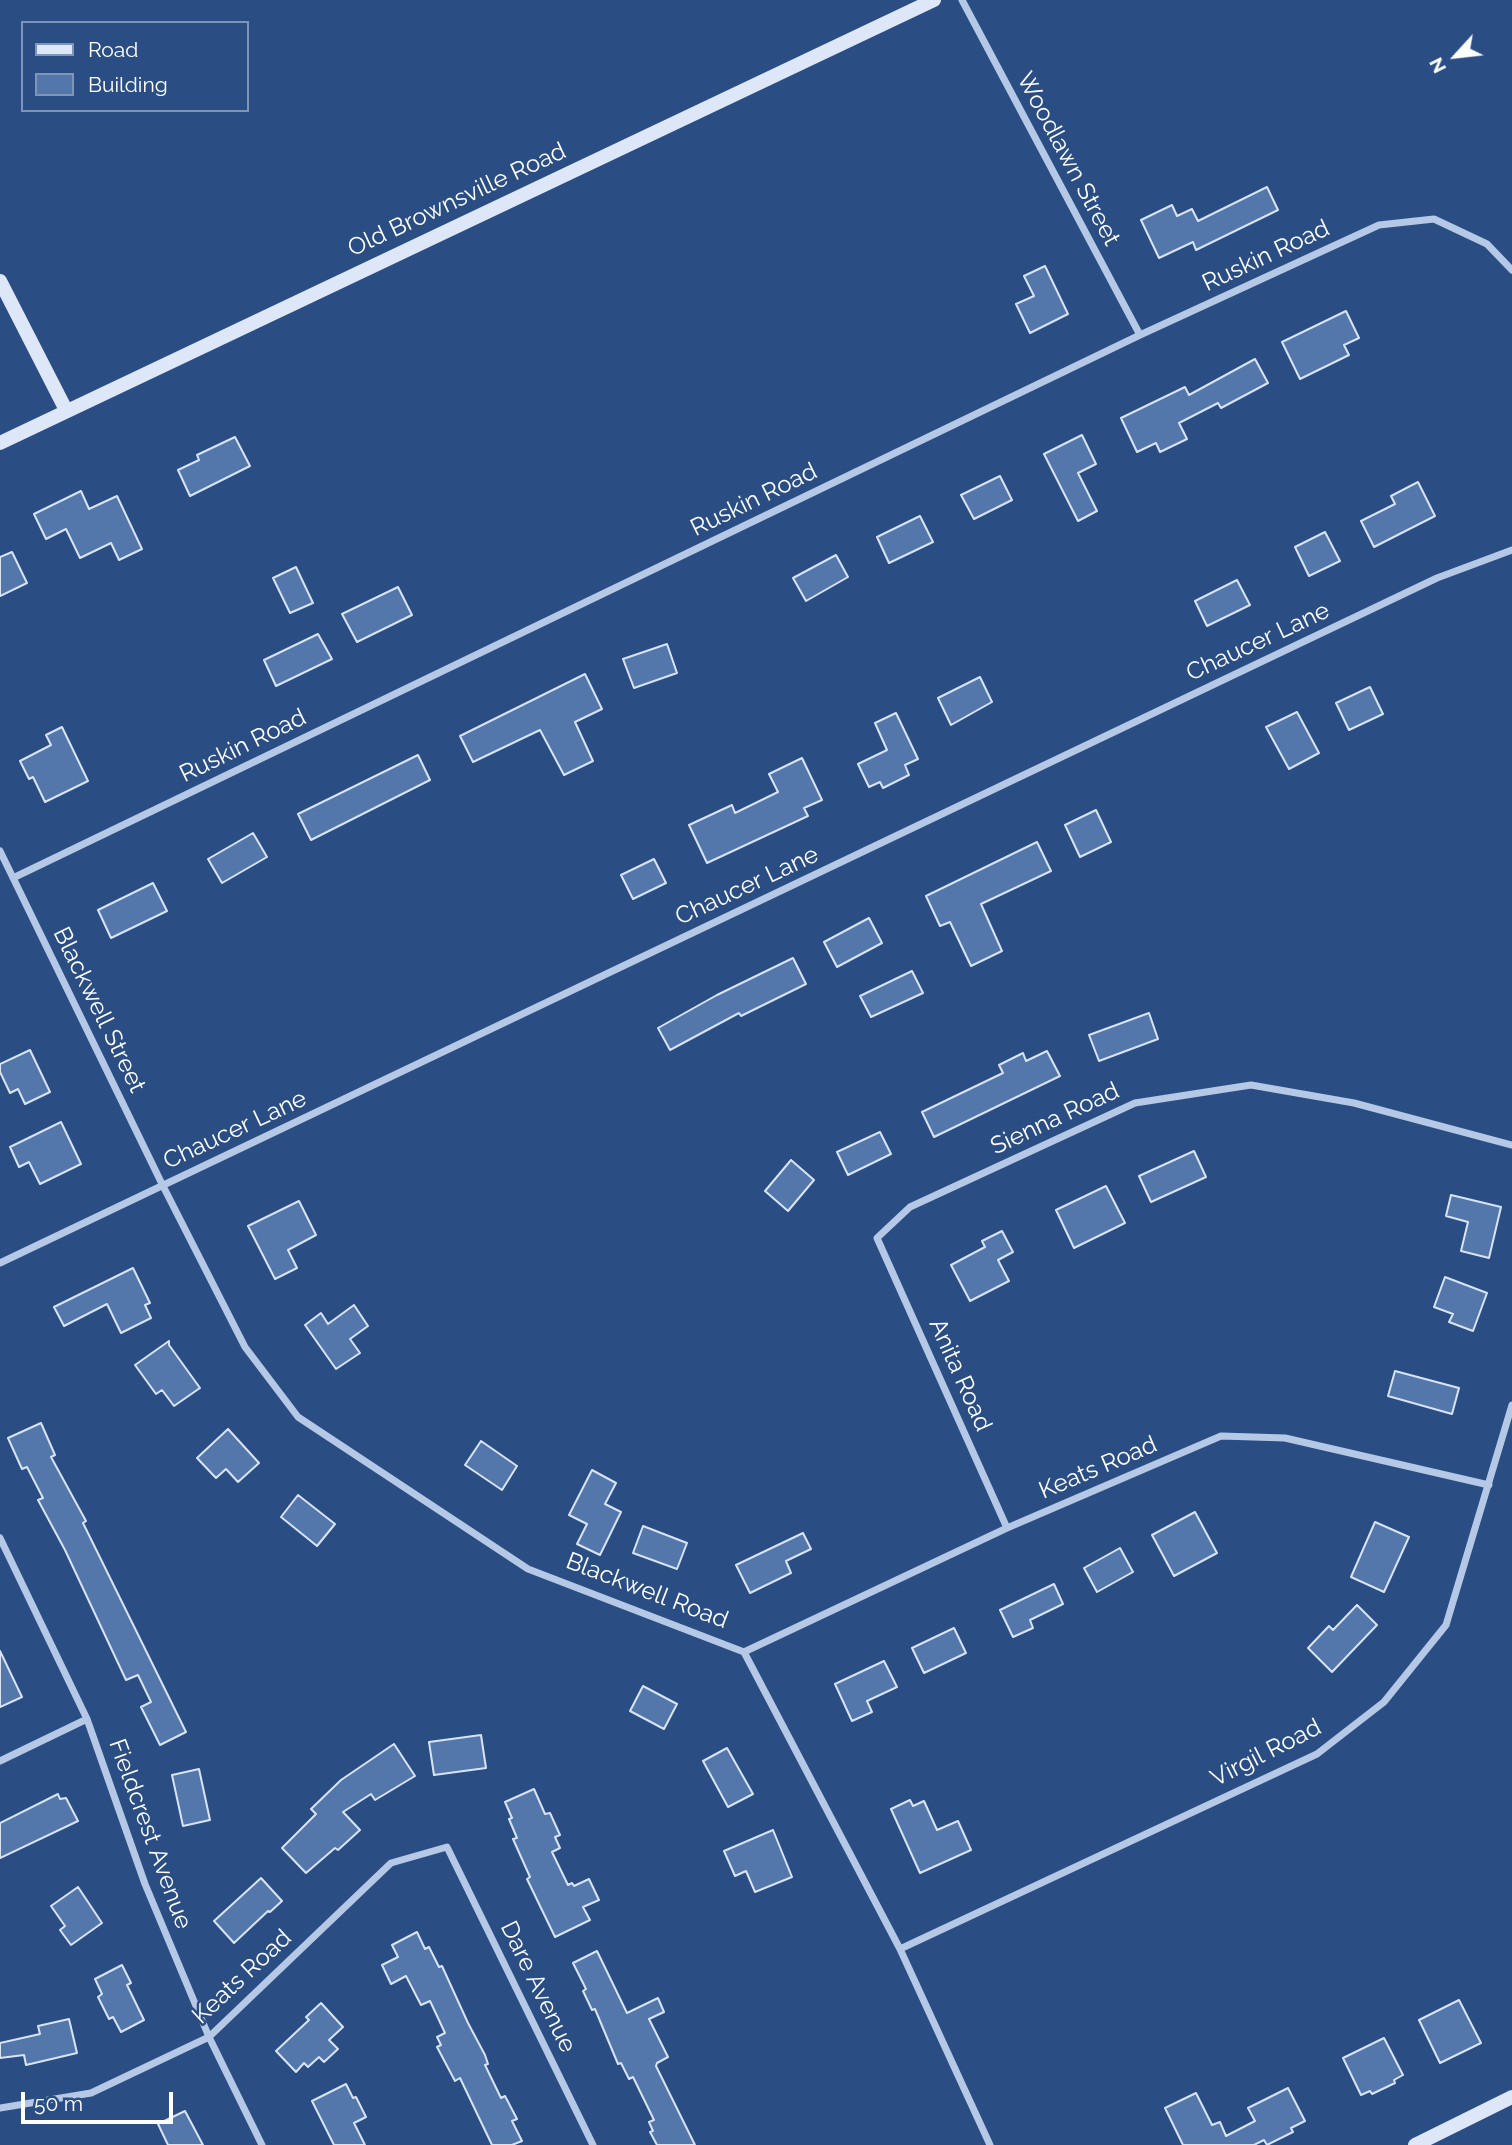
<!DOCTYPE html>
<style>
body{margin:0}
#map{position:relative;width:1512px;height:2145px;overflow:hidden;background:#2a4e84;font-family:Raleway,sans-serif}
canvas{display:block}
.legend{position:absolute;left:21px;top:21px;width:228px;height:91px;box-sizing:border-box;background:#2a4e84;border:2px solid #7f95b5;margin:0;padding:9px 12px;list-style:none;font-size:21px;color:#fff}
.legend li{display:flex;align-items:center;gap:14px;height:35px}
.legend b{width:35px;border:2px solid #7f95b5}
.north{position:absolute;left:1421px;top:21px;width:70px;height:70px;-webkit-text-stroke:5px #2a4e84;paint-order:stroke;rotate:243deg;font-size:19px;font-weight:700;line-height:28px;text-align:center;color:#fff}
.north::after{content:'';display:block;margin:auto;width:24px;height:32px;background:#fff;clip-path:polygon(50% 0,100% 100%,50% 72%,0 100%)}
.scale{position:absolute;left:21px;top:2092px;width:152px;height:32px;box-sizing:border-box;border:4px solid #fff;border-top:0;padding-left:9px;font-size:21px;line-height:24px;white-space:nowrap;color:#fff;-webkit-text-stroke:5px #2a4e84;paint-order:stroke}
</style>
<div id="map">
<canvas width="1512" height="2145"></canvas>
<ul class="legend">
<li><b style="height:9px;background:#dee7f7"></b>Road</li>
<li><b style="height:19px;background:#5377ab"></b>Building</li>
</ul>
<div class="north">N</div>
<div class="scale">50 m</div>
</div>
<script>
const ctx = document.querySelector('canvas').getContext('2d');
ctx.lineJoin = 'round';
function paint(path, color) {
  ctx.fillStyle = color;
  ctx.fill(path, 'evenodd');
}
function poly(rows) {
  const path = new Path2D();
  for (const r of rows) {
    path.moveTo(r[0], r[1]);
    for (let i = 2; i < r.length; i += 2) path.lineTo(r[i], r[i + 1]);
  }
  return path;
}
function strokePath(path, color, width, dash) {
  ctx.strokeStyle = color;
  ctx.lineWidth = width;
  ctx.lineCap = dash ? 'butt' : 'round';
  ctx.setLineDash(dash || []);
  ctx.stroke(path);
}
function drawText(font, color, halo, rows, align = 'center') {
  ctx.font = font + ' Raleway,sans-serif';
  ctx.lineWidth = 5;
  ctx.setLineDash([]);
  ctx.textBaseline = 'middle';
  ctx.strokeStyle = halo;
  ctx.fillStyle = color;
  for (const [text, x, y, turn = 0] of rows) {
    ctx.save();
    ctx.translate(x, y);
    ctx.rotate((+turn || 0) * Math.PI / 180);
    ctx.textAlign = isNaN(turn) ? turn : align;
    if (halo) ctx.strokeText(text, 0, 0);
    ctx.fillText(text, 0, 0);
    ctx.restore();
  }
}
const building = poly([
 [1267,187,1278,210,1196,250,1193,242,1159,258,1141,220,1172,205,1177,216,1192,209,1198,221,1267,187],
 [1045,266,1068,314,1030,333,1016,304,1034,296,1024,276,1045,266],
 [1346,311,1359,338,1344,345,1349,355,1300,379,1282,342,1346,311],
 [1255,359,1268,383,1221,408,1218,403,1179,423,1187,439,1160,452,1156,443,1137,452,1121,418,1185,387,1189,395,1255,359],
 [1082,435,1096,464,1078,473,1097,511,1078,521,1044,454,1082,435],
 [235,437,250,466,190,496,178,470,199,460,197,455,235,437],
 [1000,476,1012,500,974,519,961,495,1000,476],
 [1418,482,1435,516,1374,547,1361,521,1395,504,1391,496,1418,482],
 [81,491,89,509,117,496,142,549,119,560,111,543,80,558,66,529,46,539,34,514,81,491],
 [920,516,933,542,889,563,877,537,920,516],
 [1325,532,1340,561,1309,576,1295,547,1325,532],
 [12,552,27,583,0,596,0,557,12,552],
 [836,555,848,577,806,601,793,578,836,555],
 [296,567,313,603,290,613,273,578,296,567],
 [1237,580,1250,605,1207,626,1195,601,1237,580],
 [398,587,412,615,357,642,342,614,398,587],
 [318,634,332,659,276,686,264,660,318,634],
 [667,644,677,673,634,688,623,659,667,644],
 [585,674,602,709,575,722,593,761,564,775,540,730,473,762,460,736,585,674],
 [980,677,992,702,951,725,938,698,980,677],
 [1370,687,1383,714,1349,730,1336,703,1370,687],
 [1297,712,1319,753,1289,769,1266,727,1297,712],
 [896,713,918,759,905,765,909,775,883,788,880,782,869,787,858,764,887,750,875,723,896,713],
 [62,727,88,781,45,802,33,777,29,779,20,761,51,745,46,735,62,727],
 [418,755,430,780,311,840,298,814,418,755],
 [802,758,822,800,804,808,808,816,707,863,689,825,732,805,735,813,778,792,769,774,802,758],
 [1096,810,1111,842,1080,857,1065,825,1096,810],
 [253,833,267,857,222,883,208,859,253,833],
 [1037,842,1051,871,981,904,1002,951,971,966,950,922,940,926,926,896,1037,842],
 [654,859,666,883,633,899,621,875,654,859],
 [153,883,167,911,111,938,98,910,153,883],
 [869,918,882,943,837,967,824,942,869,918],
 [793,958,806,984,741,1016,739,1013,670,1050,658,1028,717,995,793,958],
 [912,971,923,993,871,1017,860,996,912,971],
 [1149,1013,1158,1039,1099,1061,1089,1035,1149,1013],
 [30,1050,50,1092,25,1104,18,1089,10,1093,0,1072,0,1064,30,1050],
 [1047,1051,1060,1076,934,1137,922,1112,1003,1073,999,1065,1023,1053,1026,1061,1047,1051],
 [61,1122,81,1164,40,1184,29,1162,19,1167,10,1147,61,1122],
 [880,1132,891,1154,848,1175,837,1152,880,1132],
 [1194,1151,1206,1177,1151,1202,1139,1176,1194,1151],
 [791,1160,814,1180,788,1211,765,1191,791,1160],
 [1106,1186,1125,1223,1074,1248,1056,1210,1106,1186],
 [1451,1195,1501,1207,1489,1258,1461,1251,1468,1222,1446,1216,1451,1195],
 [299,1201,316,1235,288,1250,297,1268,275,1279,248,1226,299,1201],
 [1002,1231,1013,1252,998,1260,1009,1281,970,1301,951,1265,985,1247,982,1241,1002,1231],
 [133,1268,150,1303,145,1305,151,1318,121,1333,107,1304,64,1326,54,1307,133,1268],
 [1445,1277,1487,1293,1473,1331,1449,1322,1453,1314,1434,1307,1445,1277],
 [354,1305,368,1326,350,1339,360,1353,336,1369,305,1325,321,1313,328,1324,354,1305],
 [169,1341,169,1345,200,1388,174,1406,162,1390,156,1394,135,1365,169,1341],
 [1395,1371,1459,1388,1452,1414,1388,1396,1395,1371],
 [41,1423,55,1455,51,1457,86,1521,83,1523,186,1732,160,1745,141,1707,151,1702,138,1675,126,1680,65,1550,38,1500,43,1498,27,1467,22,1469,8,1438,41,1423],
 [228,1429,259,1463,238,1482,226,1469,216,1478,197,1458,228,1429],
 [481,1441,517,1466,502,1490,465,1465,481,1441],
 [592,1470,616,1483,605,1504,621,1512,600,1555,577,1544,587,1524,569,1515,592,1470],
 [298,1495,335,1524,317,1546,281,1517,298,1495],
 [1195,1512,1217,1553,1174,1576,1152,1535,1195,1512],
 [1375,1522,1409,1537,1384,1592,1351,1577,1375,1522],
 [643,1526,687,1543,677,1569,633,1553,643,1526],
 [803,1533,811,1549,786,1561,791,1573,750,1593,736,1565,803,1533],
 [1120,1548,1133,1572,1097,1592,1084,1568,1120,1548],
 [1054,1584,1063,1604,1030,1620,1033,1628,1013,1637,1000,1610,1054,1584],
 [1357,1605,1377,1625,1332,1672,1308,1648,1329,1626,1333,1630,1357,1605],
 [954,1628,966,1653,924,1673,912,1648,954,1628],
 [0,1651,22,1697,0,1707,0,1651],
 [884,1661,897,1687,867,1701,872,1712,852,1721,835,1684,884,1661],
 [643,1686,677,1704,664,1729,630,1711,643,1686],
 [481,1735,486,1768,434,1775,429,1742,481,1735],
 [394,1744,415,1776,375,1800,371,1794,343,1812,360,1830,338,1850,335,1848,306,1873,282,1848,316,1814,311,1809,341,1780,394,1744],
 [727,1748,753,1794,728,1807,703,1761,727,1748],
 [199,1769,210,1820,183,1826,172,1775,199,1769],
 [534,1789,545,1814,550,1813,560,1835,555,1837,560,1848,552,1852,568,1885,572,1883,574,1886,589,1879,599,1900,583,1907,590,1920,555,1937,527,1879,530,1877,513,1839,517,1838,509,1819,512,1818,505,1802,534,1789],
 [58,1794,60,1799,66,1798,78,1821,0,1858,0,1823,58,1794],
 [910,1800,913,1806,924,1801,937,1830,958,1821,971,1850,920,1873,891,1809,910,1800],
 [773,1830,792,1877,755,1892,746,1871,735,1876,724,1851,773,1830],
 [261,1878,282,1901,270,1912,268,1911,234,1943,214,1921,261,1878],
 [78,1887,102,1923,71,1945,60,1930,65,1926,51,1906,78,1887],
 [417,1932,425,1949,429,1947,439,1967,442,1966,468,2023,485,2055,488,2064,485,2065,501,2098,505,2096,517,2119,512,2121,522,2141,512,2145,492,2145,460,2078,455,2081,437,2047,441,2045,437,2037,445,2033,430,2001,421,2005,406,1976,391,1984,382,1965,398,1957,392,1945,417,1932],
 [597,1951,627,2013,658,1998,664,2012,649,2019,668,2057,657,2063,656,2066,695,2145,657,2145,650,2132,653,2131,649,2122,654,2120,633,2077,629,2079,621,2063,618,2064,595,2009,592,2010,583,1991,586,1989,573,1963,597,1951],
 [122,1965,131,1983,127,1985,144,2020,121,2032,113,2017,109,2019,98,1997,102,1994,95,1979,122,1965],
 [1459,2000,1481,2043,1440,2063,1419,2020,1459,2000],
 [321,2003,343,2027,329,2040,338,2049,324,2062,319,2057,308,2067,304,2063,296,2072,276,2051,309,2020,306,2017,321,2003],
 [69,2019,77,2053,26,2065,24,2055,0,2058,0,2043,40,2034,38,2026,69,2019],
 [1384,2038,1403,2075,1394,2080,1395,2083,1372,2094,1370,2091,1361,2095,1343,2058,1384,2038],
 [346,2084,353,2098,356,2097,366,2117,354,2123,365,2145,334,2145,312,2101,346,2084],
 [1288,2088,1305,2121,1291,2128,1293,2132,1267,2145,1264,2140,1254,2145,1183,2145,1165,2108,1196,2093,1212,2125,1220,2122,1226,2136,1255,2121,1248,2108,1288,2088],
 [185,2111,203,2145,168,2145,158,2124,185,2111]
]);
paint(building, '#5377ab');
strokePath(building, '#d8e4f6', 2);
strokePath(poly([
 [962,0,1140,335],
 [0,851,163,1186,245,1347,298,1417,528,1569,744,1652,900,1949,990,2145],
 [13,878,1140,335,1379,225,1434,219,1487,244,1512,270],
 [0,1263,1437,578,1512,550],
 [1007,1528,877,1238,910,1207,1135,1103,1251,1085,1354,1103,1512,1145],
 [0,1538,87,1719,145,1884,209,2037,262,2145],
 [744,1652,1007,1528,1221,1436,1285,1438,1489,1485],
 [0,1761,87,1719],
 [900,1949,1317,1754,1384,1702,1446,1625,1512,1405],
 [0,2108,91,2093,209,2037,391,1863,447,1847,593,2145]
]), '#b5c9e7', 7);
strokePath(poly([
 [0,281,66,410],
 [0,443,934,0],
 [1415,2145,1512,2097]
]), '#dee7f7', 14);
drawText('24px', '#fff', '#2a4e84', [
 ["Woodlawn Street",1068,159,62],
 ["Old Brownsville Road",457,200,-25],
 ["Ruskin Road",1266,256,-25],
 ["Ruskin Road",754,500,-26],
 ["Chaucer Lane",1258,642,-25],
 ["Ruskin Road",243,746,-26],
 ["Chaucer Lane",747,886,-25],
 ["Blackwell Street",99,1010,64],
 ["Sienna Road",1055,1119,-25],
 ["Chaucer Lane",235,1130,-25],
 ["Anita Road",960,1375,66],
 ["Keats Road",1098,1468,-23],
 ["Blackwell Road",647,1591,21],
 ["Virgil Road",1266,1753,-27],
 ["Fieldcrest Avenue",150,1834,70],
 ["Keats Road",242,1977,-43],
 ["Dare Avenue",538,1987,64]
]);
</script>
